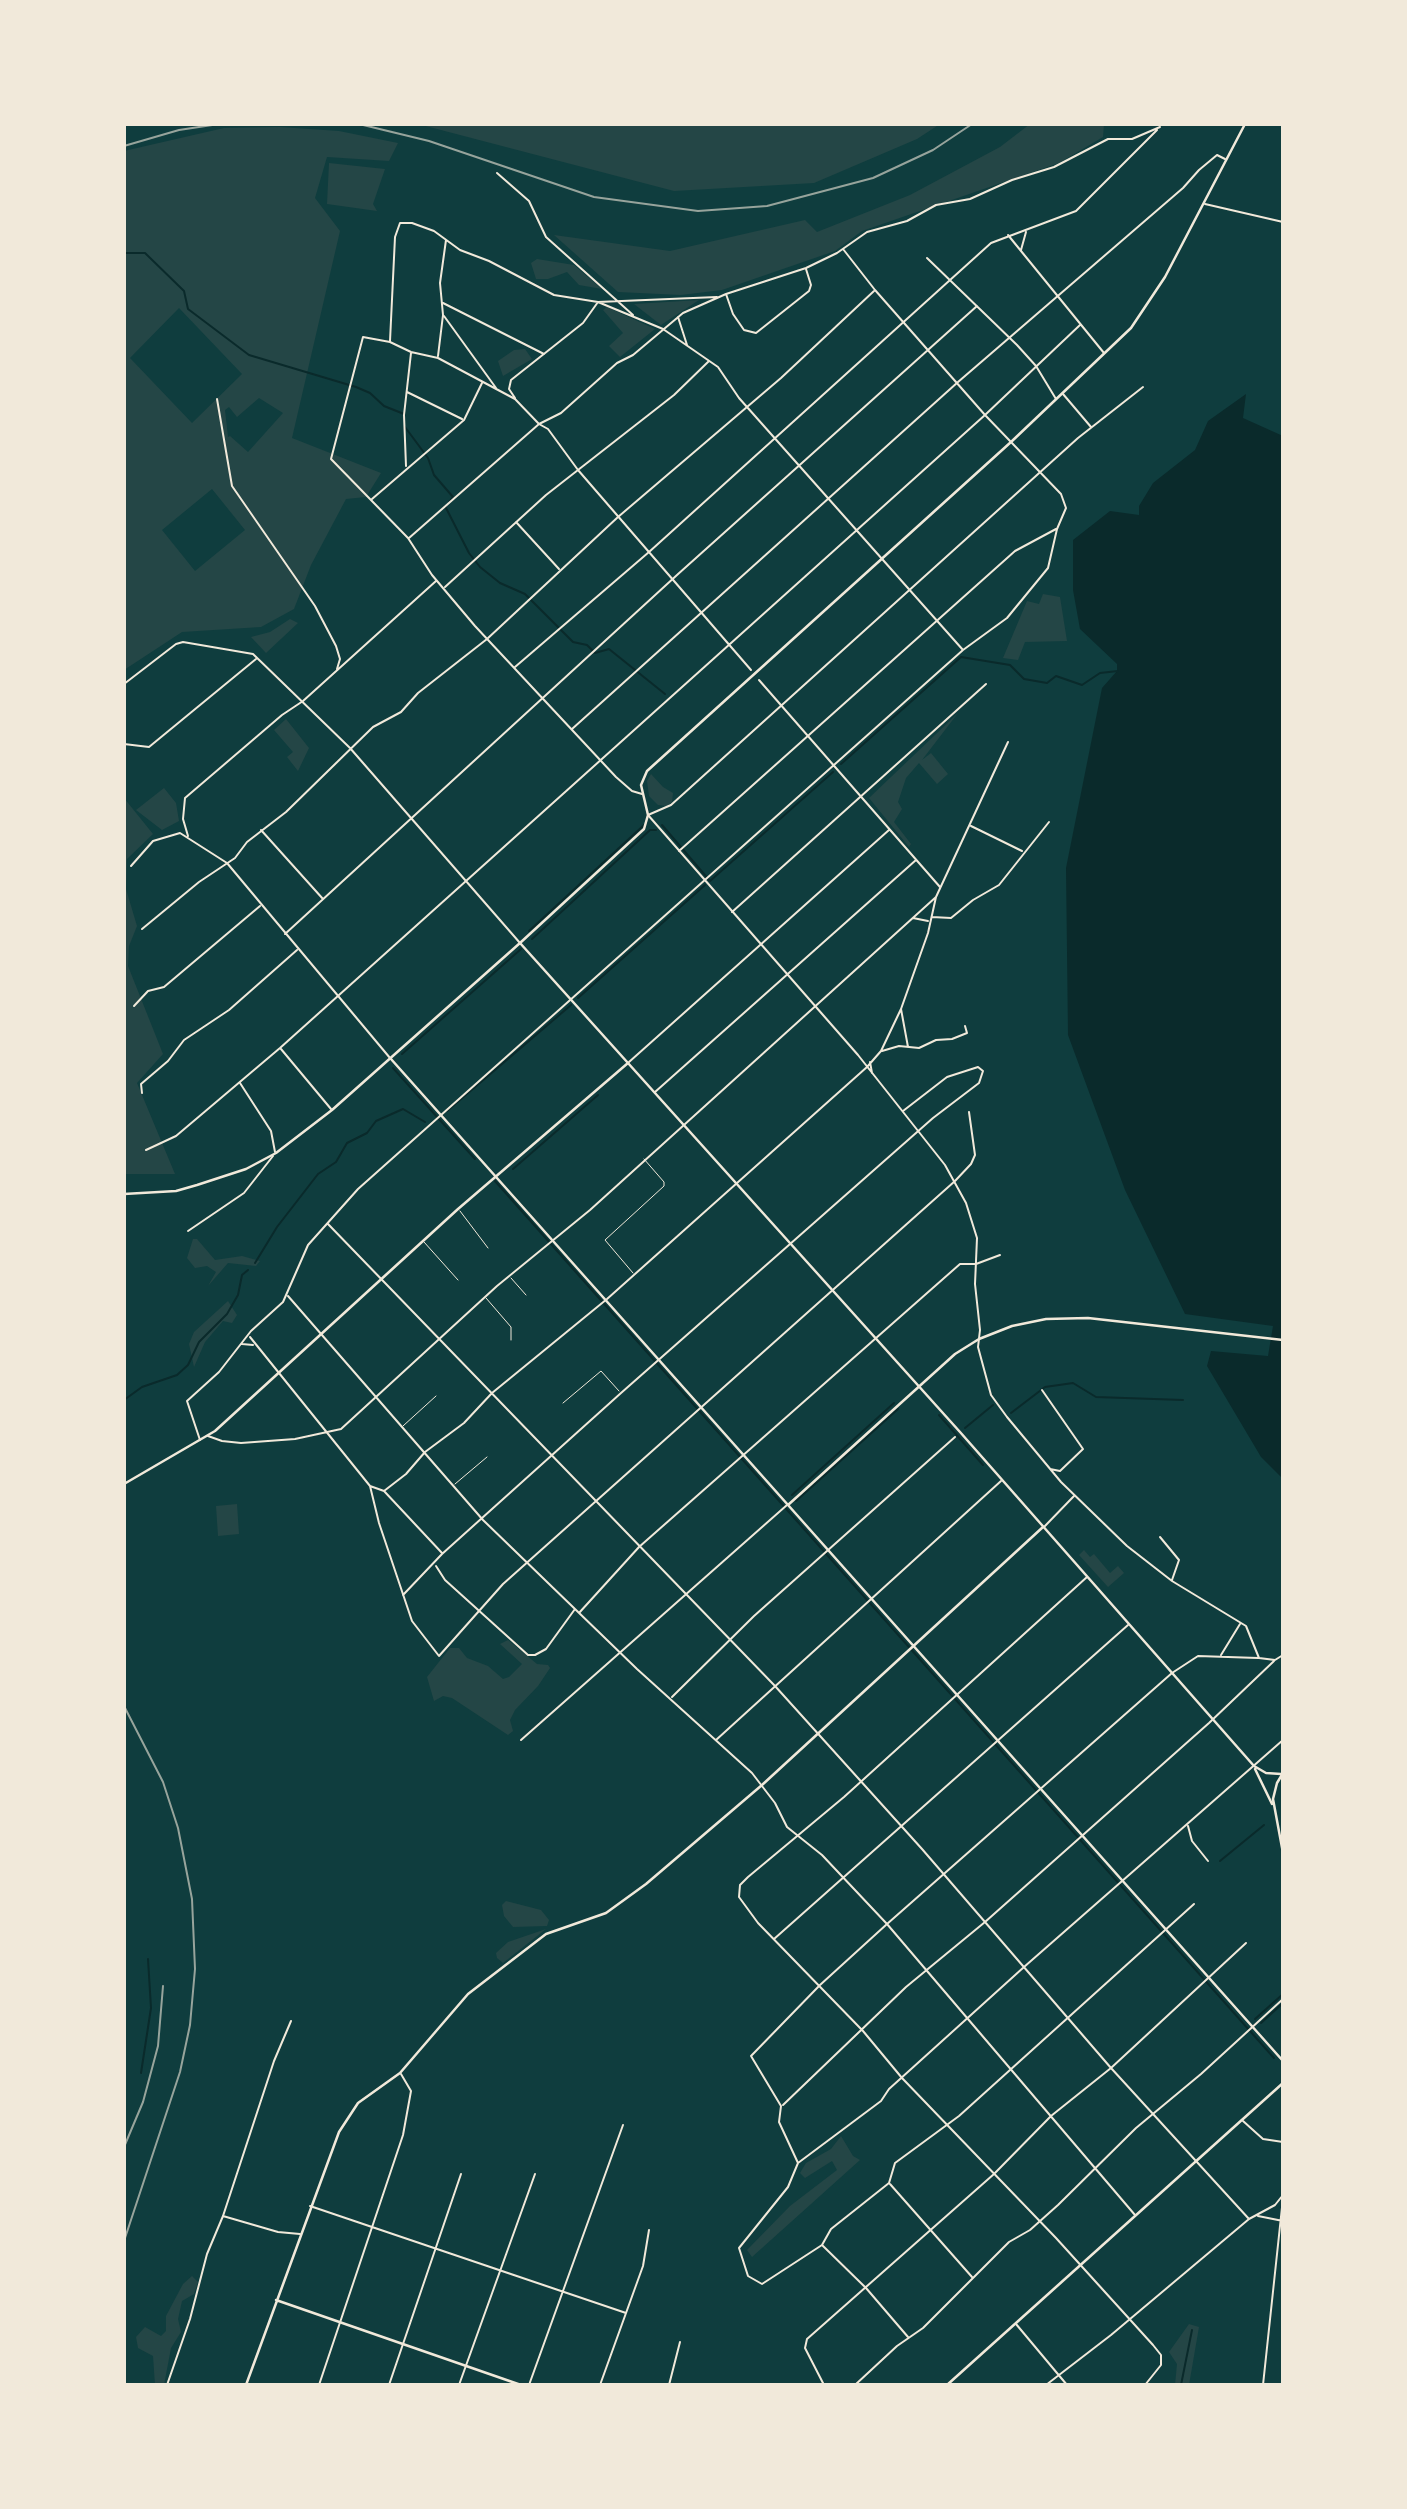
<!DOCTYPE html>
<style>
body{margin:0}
#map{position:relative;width:1407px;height:2509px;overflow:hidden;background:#0f3d3e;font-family:"Fira Sans",sans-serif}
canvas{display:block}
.frame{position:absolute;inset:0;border:126px solid #f1e9da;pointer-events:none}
</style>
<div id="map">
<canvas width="1407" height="2509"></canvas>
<div class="frame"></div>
</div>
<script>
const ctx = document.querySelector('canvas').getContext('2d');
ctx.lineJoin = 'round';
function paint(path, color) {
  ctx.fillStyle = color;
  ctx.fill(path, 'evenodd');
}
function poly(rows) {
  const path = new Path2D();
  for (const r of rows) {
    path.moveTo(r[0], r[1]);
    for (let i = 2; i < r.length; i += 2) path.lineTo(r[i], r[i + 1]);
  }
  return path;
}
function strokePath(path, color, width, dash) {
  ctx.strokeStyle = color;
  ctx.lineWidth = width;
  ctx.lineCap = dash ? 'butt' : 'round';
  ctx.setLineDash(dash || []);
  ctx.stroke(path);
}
paint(poly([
 [418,124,940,124,917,139,814,183,674,191],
 [1030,124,1104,124,1103,137,1059,163,862,231,835,251,722,290,681,295,618,292,554,235,670,251,805,220,817,232,910,195,1000,147],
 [280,127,339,131,398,143,389,161,327,157,315,198,340,231,292,438,381,473,366,497,346,499,311,565,294,609,261,627,182,632,124,670,124,151,224,128],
 [179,308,242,374,192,423,130,358],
 [259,398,283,413,248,452,230,436,228,437,225,410,229,407,237,417],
 [212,489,245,530,195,571,162,530],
 [329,163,385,169,373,204,377,211,327,204],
 [537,259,574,265,602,289,579,285,567,272,548,279,536,279,531,263],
 [699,300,661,325,634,304],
 [607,307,655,329,620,357,609,346,623,333,603,310],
 [525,349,532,359,503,376,498,361,514,350],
 [1043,594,1060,597,1067,641,1025,642,1018,660,1003,658,1027,601,1039,604],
 [290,619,298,623,266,653,251,637,270,632],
 [958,713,922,760,931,753,948,774,937,784,919,763,906,778,898,802,902,809,894,822,911,844,909,847,869,798],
 [286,719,309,748,298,771,287,757,293,752,274,730],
 [651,774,663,787,673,793,672,802,667,806,658,805,649,796,647,781],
 [164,788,176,803,179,821,162,830,136,810],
 [124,798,153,834,127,859,126,889,137,926,129,946,128,966,163,1054,137,1083,175,1174,124,1174],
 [193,1239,197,1239,215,1260,242,1256,260,1261,256,1266,228,1263,208,1286,216,1272,207,1266,195,1268,187,1258],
 [228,1301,237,1315,232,1323,223,1321,205,1342,194,1367,189,1344,194,1332],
 [237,1504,239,1534,218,1536,216,1506],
 [1084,1550,1090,1557,1094,1554,1110,1573,1118,1566,1124,1573,1108,1587,1079,1555],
 [508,1640,537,1664,548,1665,550,1668,538,1686,515,1710,510,1720,513,1731,508,1735,452,1698,443,1696,434,1701,427,1677,450,1648,459,1648,467,1658,488,1666,503,1679,509,1677,522,1664,500,1644],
 [506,1901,541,1910,549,1920,547,1926,513,1927,504,1916,502,1905],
 [546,1929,503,1963,497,1958,496,1953,508,1942],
 [841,2136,853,2156,860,2160,752,2257,747,2250,790,2206,837,2170,832,2161,805,2178,800,2173,806,2163,831,2149],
 [192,2276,198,2282,194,2294,182,2301,178,2319,181,2332,171,2348,164,2385,155,2385,153,2356,138,2348,136,2337,145,2327,161,2336,166,2331,166,2316,183,2284],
 [1189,2324,1199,2327,1189,2385,1175,2385,1177,2364,1169,2352]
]), '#244646');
paint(poly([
 [1246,394,1243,418,1283,436,1283,1479,1261,1457,1207,1366,1211,1351,1268,1356,1273,1326,1185,1314,1125,1190,1068,1035,1066,868,1102,688,1117,671,1117,664,1080,629,1073,590,1073,540,1110,511,1139,515,1139,506,1153,483,1195,450,1208,421]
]), '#0a2a2b');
strokePath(poly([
 [124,253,145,253,184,291,188,309,249,355,356,387,370,393,384,406,404,414],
 [405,427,428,458,434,475,453,497,449,502],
 [445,506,469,553,480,567,500,583,525,594,573,642,587,645,595,653,609,649,665,694],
 [841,764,961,657,1010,665,1024,679,1047,683,1056,676,1082,685,1100,673,1118,671],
 [662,825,710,881,833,772],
 [529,931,644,825],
 [532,939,650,830,656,830],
 [578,998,705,885],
 [402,1054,521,949],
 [393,1068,475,1159],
 [447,1111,571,1005],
 [513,1169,598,1095],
 [495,1181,1274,2058],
 [255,1263,277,1227,318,1174,336,1162,347,1143,367,1133,376,1121,403,1109,425,1122],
 [124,1400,142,1387,177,1375,188,1365,199,1342,227,1314,238,1295,242,1275,248,1270],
 [1011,1413,1045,1387,1073,1383,1096,1397,1183,1400],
 [939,1415,983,1465],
 [965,1428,993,1405],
 [792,1495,894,1403],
 [796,1501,898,1409],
 [1220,1861,1264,1825],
 [1255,2019,1283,1994],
 [1261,2023,1283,2003],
 [141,2073,151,2008,148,1959],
 [1181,2385,1192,2330]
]), '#0a2a2b', 2);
strokePath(poly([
 [460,1211,488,1248],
 [424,1242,458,1280],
 [633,1273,605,1240,664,1186,664,1182,644,1159],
 [511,1278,526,1295],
 [486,1298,511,1327,511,1340],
 [563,1403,601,1371,619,1391],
 [403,1426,436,1396],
 [455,1484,487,1457]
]), '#f1e9da', 1);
strokePath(poly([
 [497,173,529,201,546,237,633,315],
 [1205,204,1283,222],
 [1008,235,1104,353],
 [1021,250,1026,232],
 [927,258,1017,345,1036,366,1056,399],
 [726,294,733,314,744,330,756,333,809,291,811,285,806,269],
 [443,303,544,354],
 [444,316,496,388],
 [678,317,687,345],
 [390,341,395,237,400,223,412,223,434,231,460,250,489,261,554,295,598,302,663,329,718,367,739,398,963,650],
 [438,356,443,315,440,283,446,240],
 [1143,387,1078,438,671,805,648,815,858,1055,945,1165,966,1203,977,1238,975,1284,980,1330,978,1347,991,1395,1007,1417,1061,1482,1127,1546,1172,1581,1246,1626,1259,1658,1275,1660,1283,1655],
 [407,392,462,419],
 [1063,394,1091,427],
 [515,398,509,389,511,380,583,323,598,302,717,297],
 [217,399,232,486,315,606,336,646,340,659,337,669],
 [406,466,404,415,411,353],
 [372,499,464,420,482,383],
 [516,522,559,569],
 [409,538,539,424,561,413,617,363,633,355,683,313,726,294,806,268,837,253,867,232,907,221,936,205,970,199,1012,180,1054,167,1108,139,1132,139,1160,127],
 [445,587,546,495,674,395,709,361],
 [515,667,649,552,991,243,1076,211,1157,130],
 [759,680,940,887],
 [124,684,176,644,183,642,253,654,350,748,520,943],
 [572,729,958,382,1183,188,1199,170,1217,155,1225,159],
 [124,744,149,747,256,659],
 [642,794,632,791,616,777,475,626,432,575,408,538,331,459,363,337,390,342,411,352,438,358,515,399,539,424,548,429,578,470,751,670],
 [971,826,1022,851],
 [261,830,323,899],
 [188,836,183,819,185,798,282,715,303,701,436,581],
 [679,851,1015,551,1056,529],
 [131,866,153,841,180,833,227,863,390,1058],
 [732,912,986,684],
 [932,917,951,918,973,900,999,885,1049,822],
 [913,918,928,921],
 [142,929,199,882,235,858,247,842,286,812,373,727,401,712,418,693,487,639,618,517,781,378,874,291],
 [285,934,677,575,977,306],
 [134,1006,148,991,164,987,260,906],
 [908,1047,901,1009,928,933,936,897,1008,742],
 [281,1049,331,1109],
 [882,1051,899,1046,919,1048,936,1040,952,1039,967,1033,965,1026],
 [629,1062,889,830],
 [870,1062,872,1073],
 [240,1083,271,1131,275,1152],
 [655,1092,916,860],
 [142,1093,141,1084,168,1061,184,1040,229,1010,297,950],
 [146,1150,176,1136,280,1048,985,415,1080,325],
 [328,1224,775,1686,922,1849,1111,2068,1249,2219],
 [188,1231,244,1193,273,1156],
 [288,1296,483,1520,637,1669,752,1773,775,1803,787,1827,822,1855,887,1924,1135,2215],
 [250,1337,370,1486,384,1491,442,1553],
 [242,1344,253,1345],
 [1042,1390,1083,1449,1060,1471,1050,1469],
 [208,1436,222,1441,241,1443,295,1439,341,1429,497,1286,590,1210,936,897],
 [200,1440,187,1401,219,1372,251,1331,283,1302,308,1245,358,1189,963,650,1007,618,1048,568,1057,529,1066,508,1061,494,985,415,875,290,843,249],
 [370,1486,379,1523,412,1621,439,1656,503,1584,955,1181,971,1164,975,1155,969,1112],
 [384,1491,406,1474,425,1452,464,1423,492,1393,607,1299,867,1067,881,1051,901,1009],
 [1044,1527,1074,1496],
 [1160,1537,1179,1560,1172,1580],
 [436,1566,445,1580,528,1655,535,1655,546,1649,575,1609],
 [1087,1577,844,1797,748,1877,740,1885,739,1897,758,1923,863,2031,902,2078,1056,2238,1153,2345,1161,2355,1161,2365,1145,2385],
 [403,1595,442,1554,621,1393,933,1118,979,1083,983,1071,978,1067,947,1077,903,1111],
 [579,1613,639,1547,960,1264,976,1264,1000,1255],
 [1221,1655,1240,1624],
 [672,1697,754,1616,955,1437],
 [521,1740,787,1505],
 [716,1740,1001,1481],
 [1188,1826,1192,1841,1208,1861],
 [1194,1904,959,2116,895,2163,889,2183,831,2229,822,2245,762,2284,748,2276,739,2248,788,2187,798,2163,881,2101,889,2089,1024,1967,1283,1740],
 [774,1939,1128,1625],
 [783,2105,906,1987,985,1922,1209,1723,1274,1661],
 [1243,2121,1263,2139,1283,2142],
 [798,2163,779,2122,781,2106,751,2056,820,1985,887,1924,1172,1673,1198,1656,1258,1658],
 [890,2184,972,2277],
 [310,2206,626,2313],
 [223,2216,278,2232,300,2234],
 [1258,2216,1283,2221],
 [822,2245,866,2288,908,2337],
 [1016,2324,1067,2385],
 [167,2385,190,2319,207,2254,223,2216,274,2061,291,2021],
 [319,2385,403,2135,411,2091,401,2074],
 [389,2385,461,2174],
 [459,2385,535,2174],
 [529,2385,623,2125],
 [600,2385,643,2266,649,2230],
 [669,2385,680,2342],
 [737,2385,741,2385],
 [824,2385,805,2348,807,2339,994,2174,1051,2116,1111,2068,1246,1943],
 [855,2385,897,2346,923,2328,1009,2242,1030,2230,1058,2205,1136,2128,1201,2074,1283,1999],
 [1046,2385,1111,2335,1249,2219,1275,2205,1283,2195],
 [1263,2385,1283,2198]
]), '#f1e9da', 2);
strokePath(poly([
 [520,943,644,829,648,815,641,785,647,771,1011,442,1131,328,1165,277,1245,124],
 [391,1059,1283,2061],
 [124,1484,215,1431,458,1209,628,1063],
 [788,1505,955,1354,979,1339,1012,1326,1046,1319,1088,1318,1283,1340],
 [276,2300,521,2385],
 [246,2385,339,2132,358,2103,400,2073,468,1994,546,1934,606,1913,646,1884,762,1785,1043,1527],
 [947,2385,1283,2083]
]), '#f1e9da', 2.5);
strokePath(poly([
 [124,1194,176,1191,197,1185,246,1169,276,1153,332,1110,520,943,960,1432,1254,1766,1266,1773,1281,1774],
 [1255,1769,1272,1804],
 [1283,1773,1277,1783,1273,1799,1283,1853]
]), '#f1e9da', 2.5);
strokePath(poly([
 [359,124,429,141,594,197,698,211,767,206,873,178,933,150,972,124],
 [124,146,179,130,219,124],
 [124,1706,163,1782,178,1828,192,1899,195,1969,190,2025,180,2072,124,2241],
 [124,2147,143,2102,158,2046,163,1986]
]), '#97a49c', 2);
</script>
